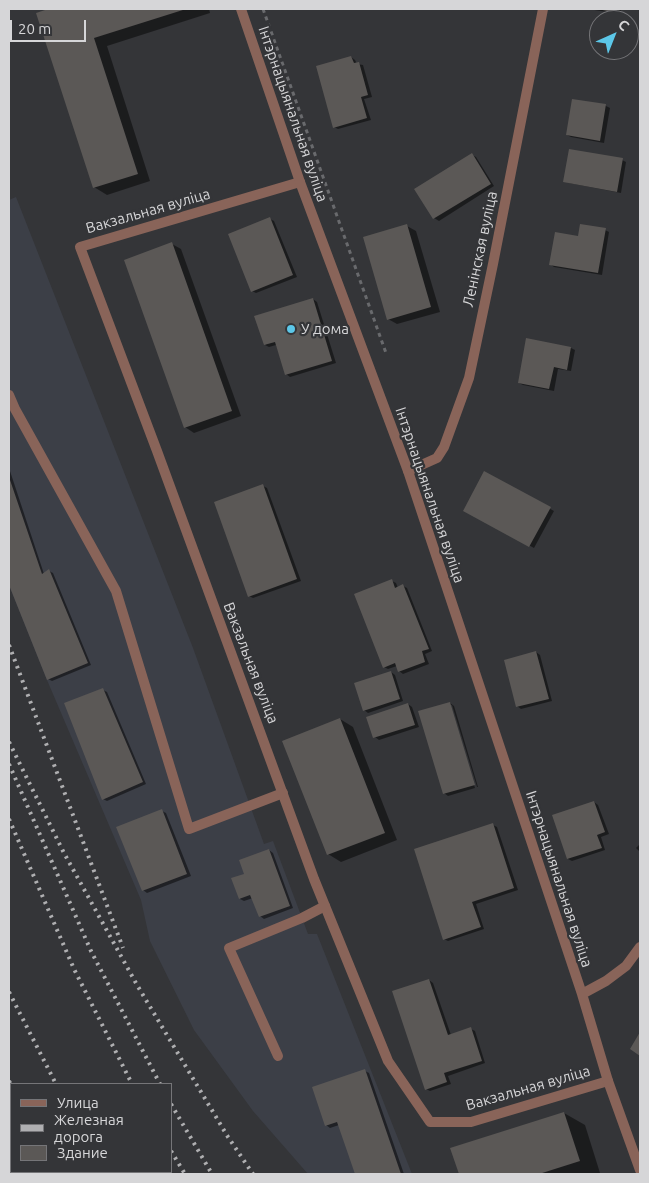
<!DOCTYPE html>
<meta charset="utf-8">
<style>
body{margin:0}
#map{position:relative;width:649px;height:1183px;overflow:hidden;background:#343538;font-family:Ubuntu,sans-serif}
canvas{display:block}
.frame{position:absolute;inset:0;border:10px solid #d6d6d8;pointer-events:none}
.legend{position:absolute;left:10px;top:1083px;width:162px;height:90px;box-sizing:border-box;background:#343538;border:1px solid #757578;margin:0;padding:6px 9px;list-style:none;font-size:15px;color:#d6d6d8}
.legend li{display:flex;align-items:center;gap:10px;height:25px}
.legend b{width:25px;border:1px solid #757578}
.north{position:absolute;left:589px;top:10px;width:50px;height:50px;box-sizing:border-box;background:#343538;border:1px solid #757578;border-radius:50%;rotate:44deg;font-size:14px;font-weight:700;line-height:20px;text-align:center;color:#d6d6d8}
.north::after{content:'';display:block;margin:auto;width:18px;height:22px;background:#5cc7e8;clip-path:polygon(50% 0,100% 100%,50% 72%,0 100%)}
.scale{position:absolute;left:10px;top:20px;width:76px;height:22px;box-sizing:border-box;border:2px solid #d6d6d8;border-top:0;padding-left:6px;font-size:15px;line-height:18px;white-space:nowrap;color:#d6d6d8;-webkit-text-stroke:4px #343538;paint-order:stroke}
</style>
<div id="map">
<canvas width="649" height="1183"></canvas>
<div class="frame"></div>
<ul class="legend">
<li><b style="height:6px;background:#896459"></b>Улица</li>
<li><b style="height:6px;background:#afafb1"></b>Железная дорога</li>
<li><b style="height:14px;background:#5b5856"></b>Здание</li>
</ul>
<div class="north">С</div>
<div class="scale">20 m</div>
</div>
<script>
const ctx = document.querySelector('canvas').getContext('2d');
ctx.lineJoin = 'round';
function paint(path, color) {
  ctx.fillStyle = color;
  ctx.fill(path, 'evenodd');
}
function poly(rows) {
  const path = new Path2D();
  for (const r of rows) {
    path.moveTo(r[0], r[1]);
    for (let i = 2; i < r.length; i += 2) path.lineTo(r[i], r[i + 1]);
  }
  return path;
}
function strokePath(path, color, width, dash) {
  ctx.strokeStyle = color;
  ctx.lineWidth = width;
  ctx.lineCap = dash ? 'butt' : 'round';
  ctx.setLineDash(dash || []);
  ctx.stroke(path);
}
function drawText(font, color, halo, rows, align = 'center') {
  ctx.font = font + ' Ubuntu,sans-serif';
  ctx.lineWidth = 4.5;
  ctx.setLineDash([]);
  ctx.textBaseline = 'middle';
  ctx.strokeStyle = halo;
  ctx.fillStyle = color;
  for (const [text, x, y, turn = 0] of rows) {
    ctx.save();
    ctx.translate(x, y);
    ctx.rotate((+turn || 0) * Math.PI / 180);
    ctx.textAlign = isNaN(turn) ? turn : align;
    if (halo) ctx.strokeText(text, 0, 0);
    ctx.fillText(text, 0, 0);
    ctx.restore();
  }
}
paint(poly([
 [16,197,193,648,264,844,273,841,308,934,317,934,412,1174,308,1174,253,1111,194,1030,150,941,141,900,47,680,9,585,9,200]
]), '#3c3f47');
paint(poly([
 [52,9,209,9,210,13,107,46,150,181,107,195,94,187,37,13],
 [588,9,621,9,620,14],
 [351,57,355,60,357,64,363,65,372,97,364,99,371,120,338,129,334,127],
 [573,100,606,106,610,108,604,143,571,137,567,135],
 [472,155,476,157,494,186,439,221,434,218,416,189],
 [622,160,626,162,621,193,569,183,565,181],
 [270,219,274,221,297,277,256,293,252,291],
 [407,226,416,231,440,312,397,324,388,319],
 [605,230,609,232,602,275,554,267,550,264,579,238],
 [172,244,181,249,241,416,194,433,185,427],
 [313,299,317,302,336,363,290,377,286,374,276,345,269,347,265,345],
 [527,339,571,348,575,350,571,371,558,369,554,391,523,385,519,383],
 [9,468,44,574,49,571,53,573,91,665,52,681,48,679,9,581],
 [485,473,554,511,534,548,464,510],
 [263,486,267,488,301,581,253,598,249,596],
 [392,581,396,583,398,588,403,586,407,588,432,651,425,654,429,664,403,674,399,671,397,666,388,669,384,667],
 [536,652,540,655,552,701,521,709,517,706],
 [391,672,395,675,403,701,368,713,364,710],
 [103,690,107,692,146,784,107,801,103,799],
 [450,703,454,706,478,787,477,787,452,705,449,705,475,788,448,796,444,793,420,712],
 [408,704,412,707,419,727,379,740,375,737],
 [340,719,353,727,397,840,341,862,328,854],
 [594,802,598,805,609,834,601,837,605,850,572,861,568,859],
 [162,811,166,813,191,876,147,893,143,890],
 [493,825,497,827,518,890,476,904,484,929,448,941,444,939],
 [640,844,640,852,636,848],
 [269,850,273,853,293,908,264,919,260,916,253,898,244,901,240,899,246,874],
 [429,980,433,983,451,1035,471,1029,475,1031,485,1063,448,1076,451,1084,430,1091,426,1089],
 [365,1071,369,1073,404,1174,356,1174,339,1125,330,1128,326,1125],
 [564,1113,585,1125,600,1173,460,1174,452,1148]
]), '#0007');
paint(poly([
 [48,9,186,9,94,38,138,174,93,188,36,13],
 [598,9,617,9,616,13],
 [351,56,354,63,359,62,368,95,361,97,367,118,333,128,316,66],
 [572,99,606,104,600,141,566,135],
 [569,149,623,158,617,192,563,182],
 [472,153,491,184,433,219,414,189],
 [270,217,293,275,251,292,228,234],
 [407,224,431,307,387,320,363,237],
 [580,224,606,228,598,273,549,265,555,232,578,236],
 [172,242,232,411,184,428,124,260],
 [313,298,332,361,285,375,275,342,264,345,254,316],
 [526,338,571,347,567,370,554,367,549,389,518,383],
 [484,471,551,507,529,547,463,511],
 [9,477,42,574,49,569,88,663,47,680,9,585],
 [263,484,297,579,248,597,214,502],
 [392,579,395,588,403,584,429,649,422,651,425,662,398,672,395,663,383,668,354,594],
 [536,651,549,699,516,707,504,660],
 [391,671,400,699,363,711,354,683],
 [103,688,143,782,102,800,64,703],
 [450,702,475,785,443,794,418,711],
 [408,703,415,725,373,738,366,717],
 [340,718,385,833,327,855,282,741],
 [594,801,605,832,597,835,602,848,567,859,552,815],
 [162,809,187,874,142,891,116,827],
 [493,823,514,888,472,902,481,927,443,940,414,849],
 [269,849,290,906,259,917,250,895,239,899,231,878,244,874,239,860],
 [429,979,448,1035,471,1027,482,1061,444,1073,447,1082,425,1090,392,991],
 [640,1032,640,1056,630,1049],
 [365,1069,401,1174,355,1174,337,1122,325,1126,312,1087],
 [564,1112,580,1161,539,1174,459,1174,450,1148]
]), '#5b5856');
strokePath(poly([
 [263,9,386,353]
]), '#696a6d', 3, [4, 4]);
strokePath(poly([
 [9,395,15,409,116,591,189,829,283,793],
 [278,1056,229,948,302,918,325,906]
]), '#896459', 10);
strokePath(poly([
 [300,182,80,247,157,451,314,879,388,1061,430,1122,471,1122,608,1081],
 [408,471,437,458,444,447,469,378,493,264,543,9]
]), '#896459', 10);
strokePath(poly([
 [241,9,300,182,408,471,582,994,608,1081,640,1170],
 [582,994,606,981,626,966,640,947]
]), '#896459', 10);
strokePath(poly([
 [9,645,123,948],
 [9,742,64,853,137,985,228,1137,253,1174],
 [9,764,91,951,160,1084],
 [9,819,74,969,132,1084],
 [9,992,56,1084],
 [9,1081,11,1085],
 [171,1104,212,1174],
 [9,1114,11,1117],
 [9,1151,11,1154],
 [171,1151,185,1174],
 [9,1172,12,1174],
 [26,1172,28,1174],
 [52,1172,54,1174],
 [104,1172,106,1174]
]), '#afafb1', 4, [2.5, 5]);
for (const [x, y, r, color] of [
 [291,329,5,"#5cc7e8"]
]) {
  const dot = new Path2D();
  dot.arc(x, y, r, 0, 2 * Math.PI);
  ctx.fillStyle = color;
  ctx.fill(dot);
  strokePath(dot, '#343538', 2);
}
drawText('15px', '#d6d6d8', '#343538', [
 ["Інтэрнацыянальная вуліца",293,114,71],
 ["Вакзальная вуліца",148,211,-16],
 ["Ленінская вуліца",480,249,-78],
 ["Інтэрнацыянальная вуліца",430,495,71],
 ["Вакзальная вуліца",251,663,69],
 ["Інтэрнацыянальная вуліца",559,879,72],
 ["Вакзальная вуліца",528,1088,-16]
]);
drawText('15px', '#d6d6d8', '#343538', [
 ["У дома",301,329]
], 'left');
</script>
